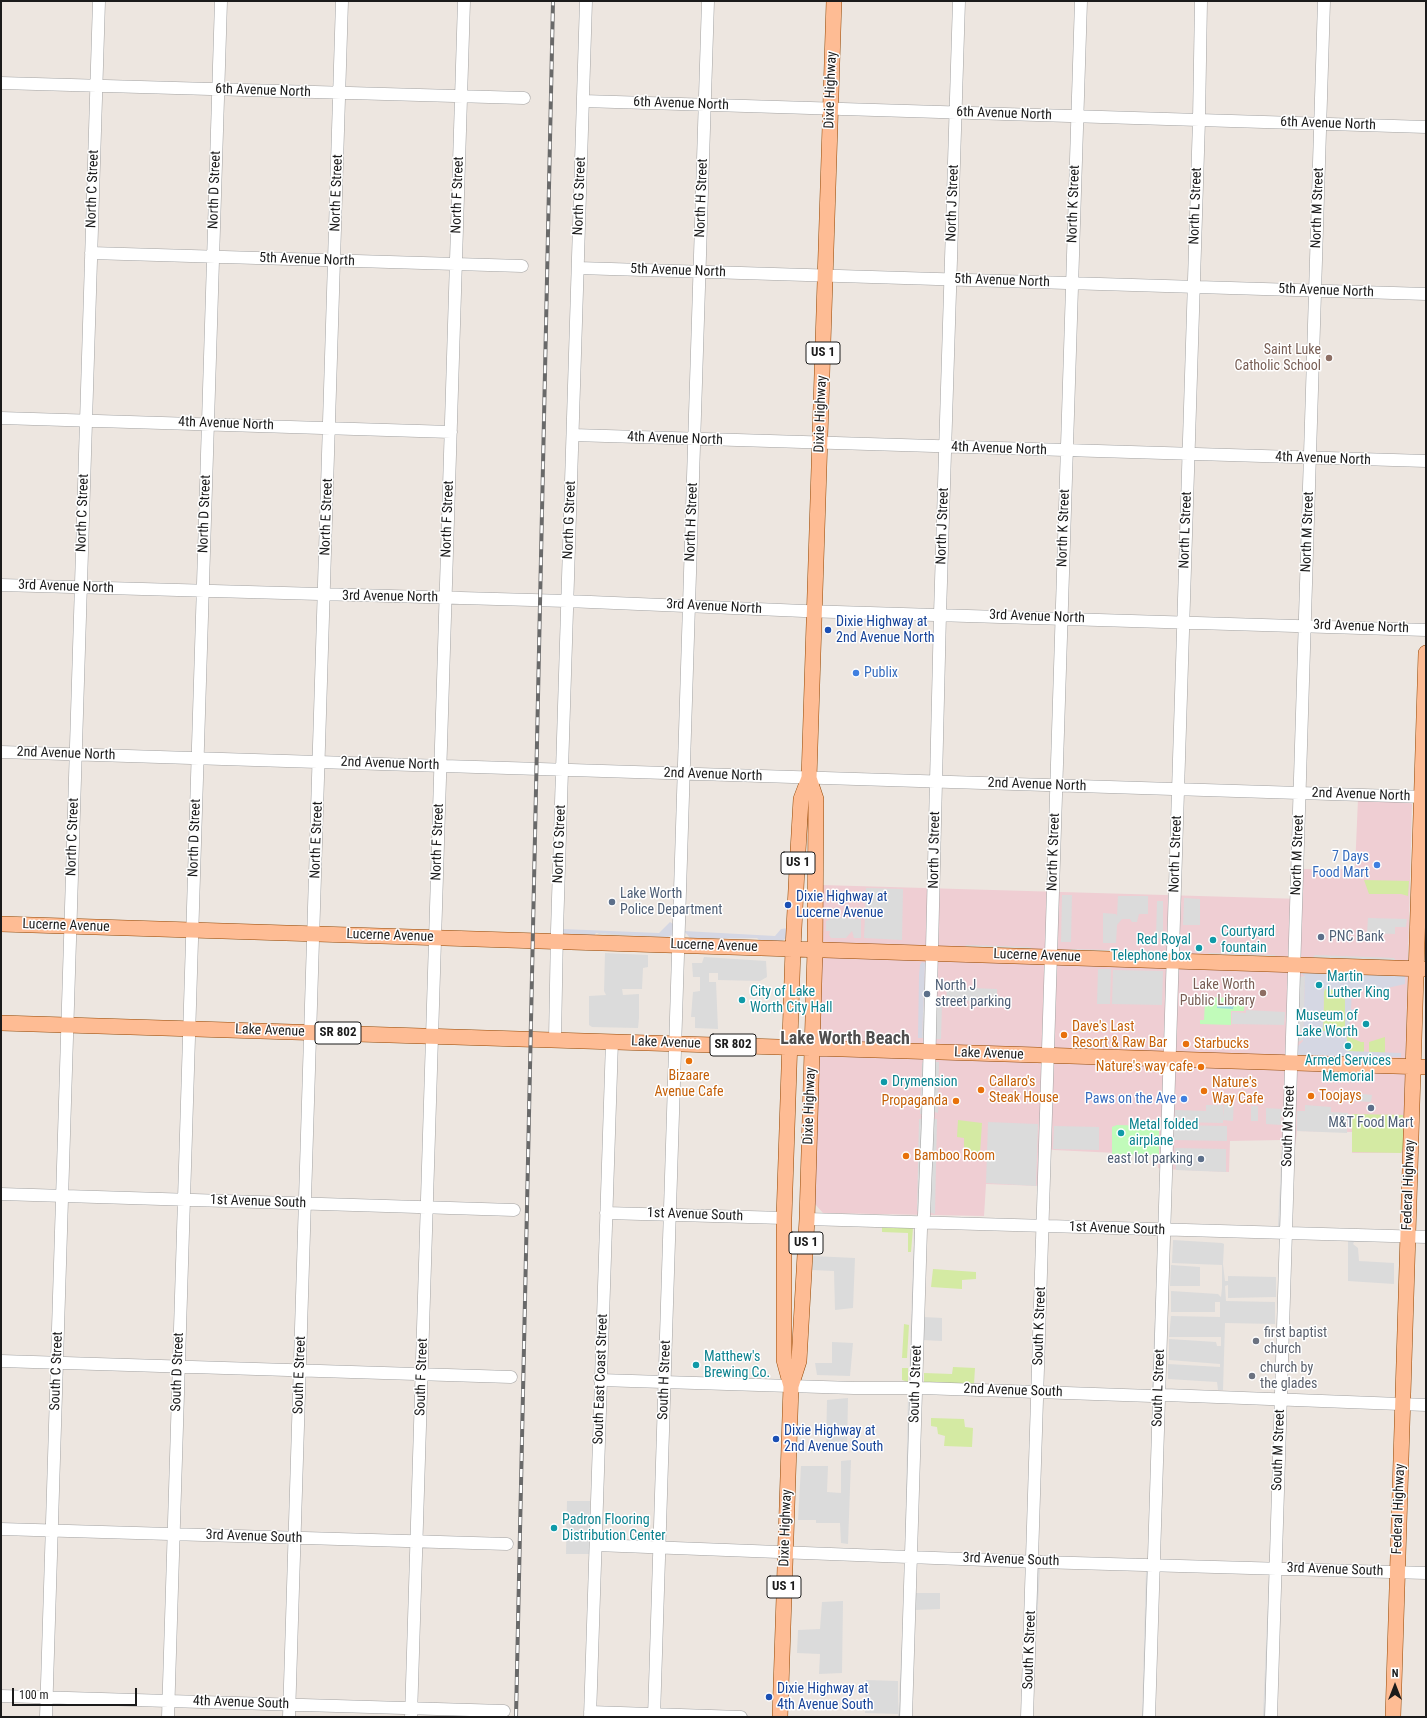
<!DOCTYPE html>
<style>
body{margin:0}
#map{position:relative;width:1427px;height:1718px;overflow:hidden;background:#ede6e0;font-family:"Roboto Condensed",sans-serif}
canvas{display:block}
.frame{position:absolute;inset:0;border:2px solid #1b1b1b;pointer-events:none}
.north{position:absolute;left:1375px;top:1666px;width:40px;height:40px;-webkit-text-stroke:3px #fff;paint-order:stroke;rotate:0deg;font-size:11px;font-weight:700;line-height:16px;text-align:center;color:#1b1b1b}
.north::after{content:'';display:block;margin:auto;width:14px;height:18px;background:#1b1b1b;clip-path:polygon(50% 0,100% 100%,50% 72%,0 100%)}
.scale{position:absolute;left:12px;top:1688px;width:125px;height:18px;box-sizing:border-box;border:2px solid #1b1b1b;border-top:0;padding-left:5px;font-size:12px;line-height:14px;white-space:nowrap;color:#1b1b1b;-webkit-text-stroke:3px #fff;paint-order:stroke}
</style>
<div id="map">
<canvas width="1427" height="1718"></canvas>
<div class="frame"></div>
<div class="north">N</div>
<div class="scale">100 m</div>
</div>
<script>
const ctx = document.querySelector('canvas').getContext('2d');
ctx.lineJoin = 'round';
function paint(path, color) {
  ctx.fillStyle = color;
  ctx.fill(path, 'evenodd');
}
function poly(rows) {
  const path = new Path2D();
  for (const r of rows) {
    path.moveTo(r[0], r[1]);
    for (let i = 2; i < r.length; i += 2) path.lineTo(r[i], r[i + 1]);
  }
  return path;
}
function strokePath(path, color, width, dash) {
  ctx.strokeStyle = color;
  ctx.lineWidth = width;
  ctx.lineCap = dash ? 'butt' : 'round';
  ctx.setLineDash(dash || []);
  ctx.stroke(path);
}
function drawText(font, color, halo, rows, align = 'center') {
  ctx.font = font + ' "Roboto Condensed",sans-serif';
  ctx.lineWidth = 3;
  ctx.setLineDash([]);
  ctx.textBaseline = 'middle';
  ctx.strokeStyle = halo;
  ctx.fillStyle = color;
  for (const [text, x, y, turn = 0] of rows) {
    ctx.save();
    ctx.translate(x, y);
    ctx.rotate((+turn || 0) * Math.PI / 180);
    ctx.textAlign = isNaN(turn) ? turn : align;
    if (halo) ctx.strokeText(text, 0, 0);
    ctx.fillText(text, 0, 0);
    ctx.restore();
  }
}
paint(poly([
 [1358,799,1407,801,1412,804,1403,1153,1352,1153,1352,1132,1297,1131,1295,1146,1281,1147,1281,1140,1230,1141,1229,1172,1161,1169,1158,1168,1158,1155,1054,1150,1043,1148,1041,1186,986,1184,984,1216,823,1213,814,1203,821,885,1302,899,1302,869,1355,869]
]), '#efced3');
paint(poly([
 [1364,880,1409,881,1408,896,1401,894,1369,894],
 [1324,989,1347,990,1345,1032,1323,1031],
 [1347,1036,1361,1042,1364,1042,1364,1052,1347,1052,1347,1049,1350,1048,1350,1044,1347,1044],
 [1385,1037,1385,1053,1369,1052,1369,1042],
 [1352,1114,1403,1115,1403,1148,1401,1153,1352,1152],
 [958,1120,982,1123,980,1153,964,1152,964,1138,957,1137],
 [882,1227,913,1228,911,1252,908,1252,908,1233,882,1232],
 [933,1269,976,1272,976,1279,962,1280,962,1289,931,1287],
 [904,1324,909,1325,907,1358,902,1358],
 [953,1367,975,1368,974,1384,924,1383,924,1373,952,1374],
 [902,1368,908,1368,908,1382,902,1380],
 [931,1418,964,1419,965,1427,973,1428,972,1447,944,1446,945,1436,938,1434,937,1427,931,1426]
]), '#d4eaa3');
paint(poly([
 [1199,997,1245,998,1244,1011,1231,1011,1231,1025,1200,1024,1200,1020,1204,1020,1205,1001,1199,1000],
 [1117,1125,1155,1126,1159,1128,1159,1155,1112,1154,1112,1127]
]), '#c1fbba');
paint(poly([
 [866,888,903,889,902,940,864,938],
 [1062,895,1072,895,1071,942,1061,942],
 [1118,896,1148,896,1148,914,1139,914,1137,922,1132,922,1130,919,1122,919,1117,925,1116,943,1103,943,1103,913,1116,914,1117,916],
 [1184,898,1200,899,1200,925,1183,925],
 [1157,901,1163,901,1163,938,1156,938],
 [830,917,861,919,861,938,854,938,852,931,846,938,831,938,829,935,830,931,826,931,826,921,829,920],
 [1368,918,1407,919,1406,927,1395,927,1395,934,1367,933],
 [599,933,644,935,648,939,594,936],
 [966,945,1030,947,1033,950,965,948],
 [1071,949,1155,951,1158,954,1068,952],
 [605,953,648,955,648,967,643,968,642,989,622,989,623,995,639,994,639,1018,638,1028,592,1027,589,1025,589,996,606,995,604,991],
 [1209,953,1275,955,1277,958,1207,956],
 [1315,955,1394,958,1397,962,1312,958],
 [704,957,766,961,767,977,760,981,718,980,718,973,709,973,709,982,716,982,718,1029,695,1028,695,1017,691,1017,693,992,700,991,700,977,693,977,692,963,702,963],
 [925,963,927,963,928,1038,922,1038],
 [1098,969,1111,969,1110,1004,1097,1004],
 [1113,970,1163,971,1162,1005,1112,1004],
 [1305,976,1303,1040,1297,1042,1299,977],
 [947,987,997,989,997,1002,946,1000],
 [936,1004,942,1004,941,1039,935,1039],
 [1246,1010,1285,1012,1284,1025,1232,1024,1232,1012,1246,1013],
 [927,1059,926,1115,920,1114,922,1063],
 [933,1062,939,1062,938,1113,932,1111],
 [1285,1085,1283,1226,1278,1226],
 [1354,1093,1372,1095,1371,1102,1354,1101],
 [1224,1095,1234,1096,1233,1121,1223,1120,1223,1123,1175,1122,1175,1110,1206,1111,1206,1105,1223,1105,1224,1117],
 [1305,1105,1331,1107,1331,1112,1348,1113,1347,1133,1297,1131,1297,1111,1305,1111],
 [1251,1106,1258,1106,1258,1121,1251,1121],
 [1266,1108,1282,1109,1281,1125,1266,1124],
 [919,1119,925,1119,922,1211,917,1211],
 [931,1119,937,1119,935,1214,929,1212],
 [988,1122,1038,1124,1036,1186,986,1183],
 [1174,1125,1227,1126,1227,1141,1174,1140],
 [1054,1126,1099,1127,1099,1150,1053,1149],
 [1175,1148,1226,1149,1226,1172,1176,1170],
 [914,1232,918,1232,913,1382,909,1383],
 [1158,1236,1155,1388,1153,1387,1152,1390],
 [1348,1237,1397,1239,1396,1242,1354,1242,1353,1244,1358,1248,1359,1261,1394,1263,1394,1284,1348,1281],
 [1173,1240,1222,1243,1224,1244,1223,1264,1225,1281,1228,1281,1228,1276,1276,1277,1276,1297,1228,1298,1228,1285,1225,1286,1226,1301,1275,1302,1275,1324,1225,1323,1223,1390,1218,1390,1217,1382,1168,1379,1168,1364,1220,1367,1220,1364,1169,1360,1169,1339,1216,1342,1217,1346,1221,1346,1221,1337,1169,1337,1171,1316,1220,1317,1220,1302,1215,1302,1215,1312,1171,1312,1171,1291,1218,1294,1221,1297,1222,1288,1222,1265,1172,1263],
 [813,1256,855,1258,853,1308,835,1310,834,1271,812,1270],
 [1171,1265,1200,1267,1200,1286,1170,1286],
 [924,1317,942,1318,942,1341,922,1340],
 [832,1342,853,1343,850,1376,817,1375,815,1363,832,1363],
 [911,1394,908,1548,905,1548,908,1395],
 [848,1398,847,1450,826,1450,827,1400],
 [851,1460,848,1544,841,1543,840,1523,816,1523,816,1520,798,1520,801,1466,828,1466,827,1492,841,1493,841,1461],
 [567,1501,590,1501,589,1554,566,1554],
 [906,1563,902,1716,898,1716],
 [917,1563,915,1570,915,1593,940,1593,940,1609,914,1610,912,1564],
 [1034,1567,1040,1567,1032,1717],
 [1146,1571,1149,1572,1145,1717,1142,1717],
 [1269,1574,1272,1574,1267,1717,1263,1717],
 [843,1601,842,1673,819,1674,820,1654,797,1653,798,1630,820,1629,822,1602],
 [866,1680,898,1681,898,1714,865,1713]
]), '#dbdbdb');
paint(poly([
 [670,922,673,924,674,932,672,935,666,938,599,933,596,933,594,936,564,935,561,932,562,929,659,933],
 [788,928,786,938,781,942,760,941,757,938,691,939,684,931,775,936,781,929],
 [922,962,925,963,922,1038,918,1038,919,975,920,965],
 [1300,971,1405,974,1405,984,1383,989,1352,989,1351,1009,1354,1010,1354,1019,1350,1020,1349,1031,1345,1031,1345,990,1325,989,1324,992,1323,1031,1347,1032,1347,1051,1401,1053,1401,1057,1357,1056,1345,1058,1335,1058,1332,1056,1315,1055,1301,1057,1298,1055,1297,1047,1303,1041,1305,976,1302,974]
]), '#d5d7e3');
paint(poly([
 [1217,1003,1234,1003,1233,1009,1217,1008]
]), '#9fdbdd');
const minor = poly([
 [1,83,524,98],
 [583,101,1426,127],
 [91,253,522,266],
 [578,268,1426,294],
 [1,418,451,432],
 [573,435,1426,461],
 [1,585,567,601,804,611,1426,630],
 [1,752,1426,797],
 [555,1039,557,931,586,1],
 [1,1194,514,1210],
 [606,1213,784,1218],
 [807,1219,1426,1237],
 [1,1361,511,1377],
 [600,1380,854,1388,922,1388,1152,1396,1165,1395,1426,1405],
 [1,1529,507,1544],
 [596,1545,1039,1562,1426,1573],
 [1,1696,504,1711],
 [590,1712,741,1717],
 [46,1717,99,1],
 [168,1717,221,1],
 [289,1717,342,1],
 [411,1717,464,1],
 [590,1717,612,1041],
 [654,1717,708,1],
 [906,1717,921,1229,924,1215,928,1116,940,614,959,1],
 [1027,1717,1081,1],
 [1149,1717,1199,120,1201,1],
 [1271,1717,1324,1]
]);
const major = poly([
 [1,924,1426,969],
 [1,1023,1426,1067],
 [791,1386,784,1360,784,1218,793,949,797,869,801,799,809,778,834,1],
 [780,1717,791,1386,799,1361,807,1219,815,950,816,799,809,778],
 [1393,1717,1426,653]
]);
strokePath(minor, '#a2a2a2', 13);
strokePath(major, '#934600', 16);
strokePath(minor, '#fff', 12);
strokePath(major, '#febc94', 15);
const rail = poly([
 [516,1717,553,1]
]);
strokePath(rail, '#696969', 4);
strokePath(rail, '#fff', 2.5, [8]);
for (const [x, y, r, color] of [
 [1329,358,4,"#8d6e63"],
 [828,630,4,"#1a4fb4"],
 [856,673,4,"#3f7fe0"],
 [1377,865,4,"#3f7fe0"],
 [612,902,4,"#5c6f8a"],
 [788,905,4,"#1a4fb4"],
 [1321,937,4,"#5c6f8a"],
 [1213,940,4,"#0f9aa8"],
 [1199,948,4,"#0f9aa8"],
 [1319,985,4,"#0f9aa8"],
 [1263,993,4,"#8d6e63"],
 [927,994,4,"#5c6f8a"],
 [742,1000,4,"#0f9aa8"],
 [1366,1024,4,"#0f9aa8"],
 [1064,1035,4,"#e8710a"],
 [1186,1044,4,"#e8710a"],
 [1348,1046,4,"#0f9aa8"],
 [689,1061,4,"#e8710a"],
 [1201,1067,4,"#e8710a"],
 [884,1082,4,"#0f9aa8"],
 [981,1090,4,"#e8710a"],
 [1204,1091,4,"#e8710a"],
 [1311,1096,4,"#e8710a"],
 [1184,1099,4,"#3f7fe0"],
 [956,1101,4,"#e8710a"],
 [1371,1108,4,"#5c6f8a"],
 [1121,1133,4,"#0f9aa8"],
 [906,1156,4,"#e8710a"],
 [1201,1159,4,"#5c6f8a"],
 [1256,1341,4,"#6b7280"],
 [696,1365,4,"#0f9aa8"],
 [1252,1376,4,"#6b7280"],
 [776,1439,4,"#1a4fb4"],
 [554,1528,4,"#0f9aa8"],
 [769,1697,4,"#1a4fb4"]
]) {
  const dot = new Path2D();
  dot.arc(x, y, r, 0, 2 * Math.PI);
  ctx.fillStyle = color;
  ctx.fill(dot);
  strokePath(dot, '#fff', 1.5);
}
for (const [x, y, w] of [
 [823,353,34],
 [798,863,34],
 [338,1033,46],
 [733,1045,46],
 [806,1243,34],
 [784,1587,34]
]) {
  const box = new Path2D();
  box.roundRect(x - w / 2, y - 11, w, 22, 3);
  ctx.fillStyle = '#fff';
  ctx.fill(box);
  strokePath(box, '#1b1b1b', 1);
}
drawText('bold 13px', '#1b1b1b', null, [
 ["US 1",823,353],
 ["US 1",798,863],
 ["SR 802",338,1033],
 ["SR 802",733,1045],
 ["US 1",806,1243],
 ["US 1",784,1587]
]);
drawText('14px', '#1b1b1b', '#fff', [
 ["Dixie Highway",831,90,-88],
 ["6th Avenue North",263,91,2],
 ["6th Avenue North",681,104,2],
 ["6th Avenue North",1004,114,2],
 ["6th Avenue North",1328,124,2],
 ["North C Street",93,189,-88],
 ["North D Street",215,190,-88],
 ["North E Street",337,193,-88],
 ["North F Street",458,195,-88],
 ["North G Street",580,196,-88],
 ["North H Street",702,198,-88],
 ["North J Street",953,203,-88],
 ["North K Street",1074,204,-88],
 ["North L Street",1196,206,-88],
 ["North M Street",1318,208,-88],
 ["5th Avenue North",307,260,2],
 ["5th Avenue North",678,271,2],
 ["5th Avenue North",1002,281,2],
 ["5th Avenue North",1326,291,2],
 ["Dixie Highway",821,414,-88],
 ["4th Avenue North",226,424,2],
 ["4th Avenue North",675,439,2],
 ["4th Avenue North",999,449,2],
 ["4th Avenue North",1323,459,2],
 ["North C Street",83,513,-88],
 ["North D Street",205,514,-88],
 ["North E Street",327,517,-88],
 ["North F Street",448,519,-88],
 ["North G Street",570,520,-88],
 ["North H Street",692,522,-88],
 ["North J Street",943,526,-88],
 ["North K Street",1064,528,-88],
 ["North L Street",1186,530,-88],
 ["North M Street",1308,532,-88],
 ["3rd Avenue North",66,587,2],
 ["3rd Avenue North",390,597,1],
 ["3rd Avenue North",714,607,3],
 ["3rd Avenue North",1037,617,2],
 ["3rd Avenue North",1361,627,2],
 ["2nd Avenue North",66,754,2],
 ["2nd Avenue North",390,764,2],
 ["2nd Avenue North",713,775,2],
 ["2nd Avenue North",1037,785,2],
 ["2nd Avenue North",1361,795,2],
 ["North C Street",73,837,-88],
 ["North D Street",195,838,-88],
 ["North E Street",317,840,-88],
 ["North F Street",438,842,-88],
 ["North G Street",560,844,-88],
 ["North J Street",935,850,-89],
 ["North K Street",1054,852,-88],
 ["North L Street",1176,854,-88],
 ["North M Street",1298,855,-88],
 ["Lucerne Avenue",66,926,2],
 ["Lucerne Avenue",390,936,2],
 ["Lucerne Avenue",714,946,2],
 ["Lucerne Avenue",1037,956,2],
 ["Lake Avenue",270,1031,2],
 ["Lake Avenue",666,1043,2],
 ["Lake Avenue",989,1054,2],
 ["Dixie Highway",810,1106,-88],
 ["South M Street",1289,1126,-88],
 ["Federal Highway",1409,1185,-88],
 ["1st Avenue South",258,1202,2],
 ["1st Avenue South",695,1215,2],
 ["1st Avenue South",1117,1229,2],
 ["South K Street",1040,1326,-88],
 ["South C Street",57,1371,-88],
 ["South D Street",178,1372,-88],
 ["South E Street",300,1375,-88],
 ["South F Street",422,1377,-88],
 ["South East Coast Street",601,1379,-88],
 ["South H Street",665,1380,-88],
 ["South J Street",916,1384,-88],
 ["South L Street",1159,1388,-88],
 ["2nd Avenue South",1013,1391,2],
 ["South M Street",1279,1450,-88],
 ["Federal Highway",1399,1509,-88],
 ["Dixie Highway",786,1528,-88],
 ["3rd Avenue South",254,1537,2],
 ["3rd Avenue South",1011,1560,2],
 ["3rd Avenue South",1335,1570,2],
 ["South K Street",1030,1650,-88],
 ["4th Avenue South",241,1703,2]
]);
drawText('14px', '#785e54', '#fff', [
 ["Saint Luke",1321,350],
 ["Catholic School",1321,366],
 ["Lake Worth",1255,985],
 ["Public Library",1255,1001]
], 'right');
drawText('14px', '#164399', '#fff', [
 ["Dixie Highway at",836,622],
 ["2nd Avenue North",836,638],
 ["Dixie Highway at",796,897],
 ["Lucerne Avenue",796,913],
 ["Dixie Highway at",784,1431],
 ["2nd Avenue South",784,1447],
 ["Dixie Highway at",777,1689],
 ["4th Avenue South",777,1705]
], 'left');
drawText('14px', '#366cbe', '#fff', [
 ["Publix",864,673,"left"],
 ["7 Days",1369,857],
 ["Food Mart",1369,873],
 ["Paws on the Ave",1176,1099]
], 'right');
drawText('14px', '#4e5e75', '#fff', [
 ["Lake Worth",620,894],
 ["Police Department",620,910],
 ["PNC Bank",1329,937],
 ["North J",935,986],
 ["street parking",935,1002],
 ["M&T Food Mart",1371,1123,"center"],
 ["east lot parking",1193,1159,"right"]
], 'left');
drawText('14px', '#0d838f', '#fff', [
 ["Courtyard",1221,932],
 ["fountain",1221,948],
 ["Red Royal",1191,940,"right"],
 ["Telephone box",1191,956,"right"],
 ["Martin",1327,977],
 ["Luther King",1327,993],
 ["City of Lake",750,992],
 ["Worth City Hall",750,1008],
 ["Museum of",1358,1016,"right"],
 ["Lake Worth",1358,1032,"right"],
 ["Armed Services",1348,1061,"center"],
 ["Memorial",1348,1077,"center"],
 ["Drymension",892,1082],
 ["Metal folded",1129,1125],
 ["airplane",1129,1141],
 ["Matthew's",704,1357],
 ["Brewing Co.",704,1373],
 ["Padron Flooring",562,1520],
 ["Distribution Center",562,1536]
], 'left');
drawText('14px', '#c56008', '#fff', [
 ["Dave's Last",1072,1027],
 ["Resort & Raw Bar",1072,1043],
 ["Starbucks",1194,1044],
 ["Nature's way cafe",1193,1067,"right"],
 ["Bizaare",689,1076,"center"],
 ["Avenue Cafe",689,1092,"center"],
 ["Callaro's",989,1082],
 ["Steak House",989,1098],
 ["Nature's",1212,1083],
 ["Way Cafe",1212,1099],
 ["Toojays",1319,1096],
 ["Propaganda",948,1101,"right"],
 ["Bamboo Room",914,1156]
], 'left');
drawText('14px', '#5b616d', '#fff', [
 ["first baptist",1264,1333],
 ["church",1264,1349],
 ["church by",1260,1368],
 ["the glades",1260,1384]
], 'left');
drawText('bold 18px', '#4e4e4e', '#fff', [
 ["Lake Worth Beach",845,1039]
]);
</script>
